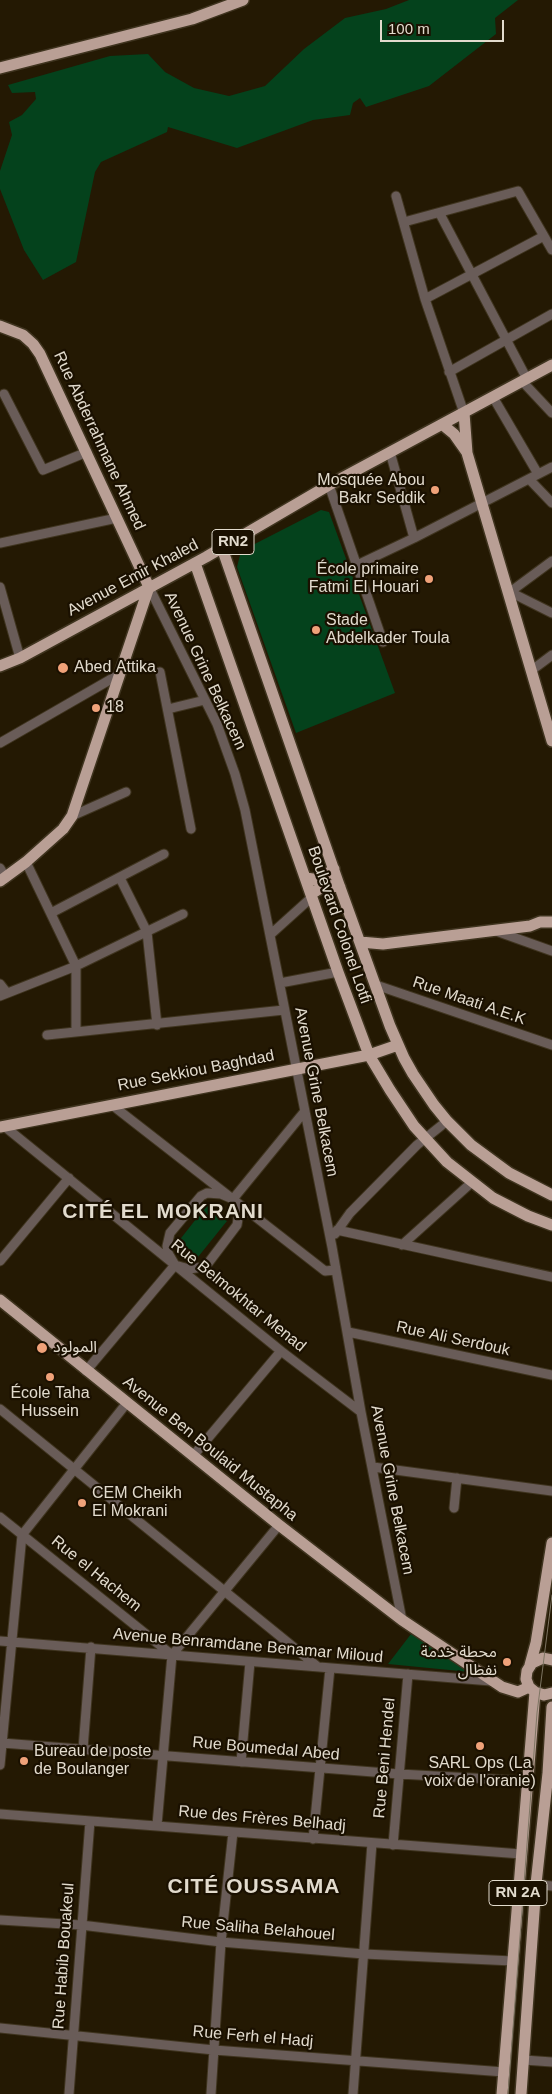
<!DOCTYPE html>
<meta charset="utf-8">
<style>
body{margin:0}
#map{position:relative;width:552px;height:2094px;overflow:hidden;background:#241903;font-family:Helvetica,sans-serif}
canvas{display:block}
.scale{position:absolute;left:380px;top:20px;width:124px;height:22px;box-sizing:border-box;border:2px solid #e2dbcd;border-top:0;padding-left:6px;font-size:15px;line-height:18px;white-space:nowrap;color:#e2dbcd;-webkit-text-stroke:4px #1a1000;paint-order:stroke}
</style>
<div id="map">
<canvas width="552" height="2094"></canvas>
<div class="scale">100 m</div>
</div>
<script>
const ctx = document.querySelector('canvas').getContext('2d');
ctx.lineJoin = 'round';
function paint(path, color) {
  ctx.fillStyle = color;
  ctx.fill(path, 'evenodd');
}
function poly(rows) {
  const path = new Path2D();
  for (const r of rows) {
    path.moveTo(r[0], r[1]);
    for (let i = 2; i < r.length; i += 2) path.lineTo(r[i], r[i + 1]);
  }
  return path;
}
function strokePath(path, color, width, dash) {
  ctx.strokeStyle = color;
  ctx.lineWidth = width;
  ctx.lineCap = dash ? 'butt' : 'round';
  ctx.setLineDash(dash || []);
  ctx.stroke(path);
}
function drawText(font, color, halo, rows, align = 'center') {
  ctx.font = font + ' Helvetica,"Noto Sans Arabic",sans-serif';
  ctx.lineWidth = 4.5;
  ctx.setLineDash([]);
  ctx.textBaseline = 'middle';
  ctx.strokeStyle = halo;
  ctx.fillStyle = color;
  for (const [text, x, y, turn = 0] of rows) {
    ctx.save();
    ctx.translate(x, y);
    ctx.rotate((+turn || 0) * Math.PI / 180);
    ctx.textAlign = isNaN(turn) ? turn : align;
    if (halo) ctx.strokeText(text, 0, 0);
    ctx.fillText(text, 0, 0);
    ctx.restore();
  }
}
paint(poly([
 [409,0,518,0,495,18,496,34,429,86,366,107,360,98,353,103,350,115,313,120,237,148,168,127,167,132,101,162,95,172,76,262,43,280,24,250,0,189,0,171,12,135,9,122,22,115,36,99,35,92,12,93,8,85,110,56,148,54,165,72,194,88,229,96,265,86,304,49,345,18,386,9],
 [321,510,329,512,395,693,296,733,237,567,241,551],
 [207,1205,227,1221,198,1257,178,1242],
 [411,1634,470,1672,388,1664]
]), '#04421c');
const minor = poly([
 [396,196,425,299,464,413],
 [440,214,527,379],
 [404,222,518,191,552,250],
 [425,299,544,236],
 [449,372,552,314],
 [522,381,552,413],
 [4,394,43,470,87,452],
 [493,397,538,474],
 [390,452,414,538],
 [529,479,552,503],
 [329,485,383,642],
 [0,543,117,518],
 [552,561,510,592,552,613],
 [355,566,414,538,552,467],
 [0,587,20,658],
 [149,587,217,724,235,774,245,810,332,1247,361,1412,402,1620],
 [532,670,552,655],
 [160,672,191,829],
 [168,709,205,700],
 [0,743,120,674],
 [72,816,126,792],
 [26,862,76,966,76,1032],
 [0,868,6,878],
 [120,878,147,932,157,1025],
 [51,913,164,854],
 [496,931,552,951],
 [271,934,312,897],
 [280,983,338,972],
 [0,984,7,993],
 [376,985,552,1045],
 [0,996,76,966,183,914],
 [47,1035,284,1010],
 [112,1105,325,1271,335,1270],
 [4,1126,281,1351,361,1412],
 [207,1193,221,1194,233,1199,239,1213,237,1225,209,1262,203,1267,189,1269,175,1265,168,1253,167,1246,170,1233,201,1196,207,1193],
 [233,1199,305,1111],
 [337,1230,552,1277],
 [335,1234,350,1213,417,1145,447,1121],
 [402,1245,471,1183],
 [0,1261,69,1178],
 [348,1332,552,1375],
 [86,1371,175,1265],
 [0,1409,318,1667],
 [193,1456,281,1351],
 [373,1467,552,1491],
 [454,1508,457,1478],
 [0,1517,172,1655],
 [0,1641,491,1681],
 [2,1743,399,1774,527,1781],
 [83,1749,91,1647],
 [241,1762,250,1662],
 [0,1765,22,1535,126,1404],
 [0,1814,521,1854],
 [157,1825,172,1655,279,1525],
 [313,1839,330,1668],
 [393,1845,408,1674],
 [536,1884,552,1886],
 [0,1920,81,1925,221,1942,364,1954,513,1961],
 [0,2028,214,2050,504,2072],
 [524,2060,552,2062],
 [69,2094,90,1821],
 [211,2094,221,1942,233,1832],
 [353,2094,372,1843]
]);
const major = poly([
 [0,68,192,19,243,0],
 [0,326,23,335,33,344,40,354,149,587,72,816,63,829,26,862,0,881],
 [464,413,467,453,552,741],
 [443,425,454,434,466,451],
 [222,548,338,882,390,1026,404,1058,413,1074,434,1105,447,1121,471,1145,509,1173,552,1195],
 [195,563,338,972,369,1055,390,1090,414,1126,447,1162,493,1198,528,1216,552,1225],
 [0,666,20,658,206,557,329,485,552,365],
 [306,878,319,880,334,869],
 [311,894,325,885,340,887],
 [360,942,383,944,530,926,540,922,552,922],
 [0,1127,369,1055,398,1045],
 [0,1300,279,1525,402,1620,502,1687,518,1692,529,1687],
 [552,1660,543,1658,532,1663,527,1671,526,1679,529,1687,535,1692,544,1695,552,1693],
 [530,1665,536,1643,552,1543],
 [502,2094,535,1692],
 [521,2094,536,1884,548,1773,552,1707]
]);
strokePath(minor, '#3f341f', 11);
strokePath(major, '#3f341f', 14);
strokePath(minor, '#695c58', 9);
strokePath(major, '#b99f95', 11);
strokePath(poly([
 [508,2094,537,1713,552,1595]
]), '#7e7563', 1);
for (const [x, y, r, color] of [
 [435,490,5,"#f0a279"],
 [429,579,5,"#f0a279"],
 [316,630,5,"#f0a279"],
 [63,668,6,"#f0a279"],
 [96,708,5,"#f0a279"],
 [42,1348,6,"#f0a279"],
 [50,1377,5,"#f0a279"],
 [82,1503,5,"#f0a279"],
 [507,1662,5,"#f0a279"],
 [480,1746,5,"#f0a279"],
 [24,1761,5,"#f0a279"]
]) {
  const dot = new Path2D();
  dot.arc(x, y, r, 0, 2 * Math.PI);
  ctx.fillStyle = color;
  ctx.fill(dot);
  strokePath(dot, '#1a1000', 2);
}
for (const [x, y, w] of [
 [233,542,42],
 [518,1893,58]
]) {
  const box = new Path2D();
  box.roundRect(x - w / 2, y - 12.5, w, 25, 4);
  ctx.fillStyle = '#1a1000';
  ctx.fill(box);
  strokePath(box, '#e2dbcd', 1);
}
drawText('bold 15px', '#e2dbcd', null, [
 ["RN2",233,542],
 ["RN 2A",518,1893]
]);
drawText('16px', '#e2dbcd', '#1a1000', [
 ["Rue Abderrahmane Ahmed",99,441,65],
 ["Avenue Emir Khaled",133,578,-28],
 ["Avenue Grine Belkacem",205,671,65],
 ["Boulevard Colonel Lotfi",339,925,71],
 ["Rue Maati A.E.K",469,1001,19],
 ["Rue Sekkiou Baghdad",196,1071,-11],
 ["Avenue Grine Belkacem",316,1092,79],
 ["Rue Belmokhtar Menad",238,1296,39],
 ["Rue Ali Serdouk",453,1339,12],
 ["Avenue Ben Boulaid Mustapha",210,1449,39],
 ["Avenue Grine Belkacem",392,1490,79],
 ["Rue el Hachem",96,1574,39],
 ["Avenue Benramdane Benamar Miloud",248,1646,5],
 ["Rue Boumedal Abed",266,1749,5],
 ["Rue Beni Hendel",385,1758,-85],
 ["Rue des Frères Belhadj",262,1819,5],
 ["Rue Saliha Belahouel",258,1929,5],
 ["Rue Habib Bouakeul",64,1956,-86],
 ["Rue Ferh el Hadj",253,2037,5]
]);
drawText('16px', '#e2dbcd', '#1a1000', [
 ["Mosquée Abou",425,481,"right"],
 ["Bakr Seddik",425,499,"right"],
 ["École primaire",419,570,"right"],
 ["Fatmi El Houari",419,588,"right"],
 ["Stade",326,621],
 ["Abdelkader Toula",326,639],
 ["Abed Attika",74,668],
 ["18",106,708],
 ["المولود",53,1348],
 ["École Taha",50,1394,"center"],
 ["Hussein",50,1412,"center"],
 ["CEM Cheikh",92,1494],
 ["El Mokrani",92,1512],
 ["محطة خدمة",497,1653,"right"],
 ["نفطال",497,1671,"right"],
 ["Bureau de poste",34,1752],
 ["de Boulanger",34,1770],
 ["SARL Ops (La",480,1764,"center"],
 ["voix de l'oranie)",480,1782,"center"]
], 'left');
ctx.letterSpacing = '1px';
drawText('bold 21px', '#e2dbcd', '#1a1000', [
 ["CITÉ EL MOKRANI",163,1212],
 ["CITÉ OUSSAMA",254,1887]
]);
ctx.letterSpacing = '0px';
</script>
